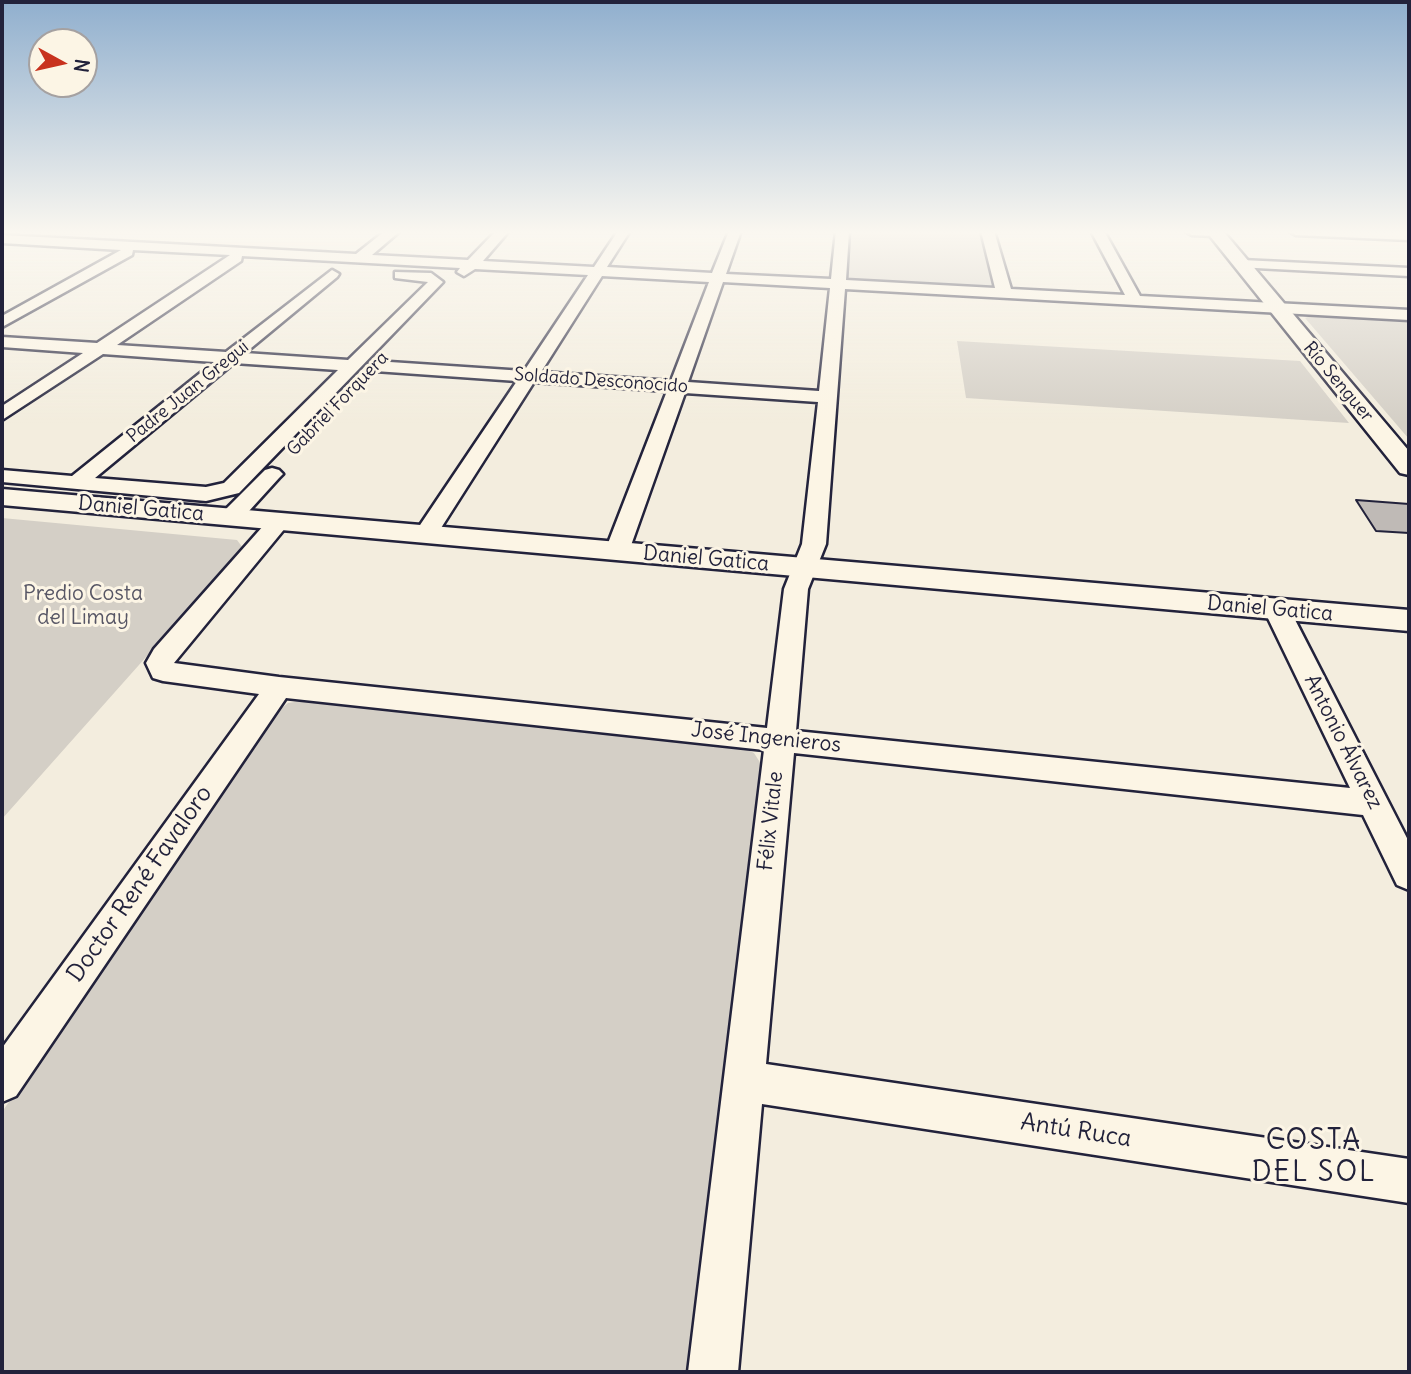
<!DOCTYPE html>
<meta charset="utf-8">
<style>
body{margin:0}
#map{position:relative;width:1411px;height:1374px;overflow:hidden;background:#f3edde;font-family:Delius,sans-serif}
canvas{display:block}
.frame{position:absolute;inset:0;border:4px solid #22223b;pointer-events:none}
.north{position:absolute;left:28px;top:28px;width:70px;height:70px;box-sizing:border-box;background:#fcf5e5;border:2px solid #a5a1a1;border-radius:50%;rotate:98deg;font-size:19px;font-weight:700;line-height:28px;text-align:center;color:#22223b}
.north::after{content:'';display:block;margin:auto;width:24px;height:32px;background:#c8321e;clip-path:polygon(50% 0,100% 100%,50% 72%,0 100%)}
</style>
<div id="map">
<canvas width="1411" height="1374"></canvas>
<div class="frame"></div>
<div class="north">N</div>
</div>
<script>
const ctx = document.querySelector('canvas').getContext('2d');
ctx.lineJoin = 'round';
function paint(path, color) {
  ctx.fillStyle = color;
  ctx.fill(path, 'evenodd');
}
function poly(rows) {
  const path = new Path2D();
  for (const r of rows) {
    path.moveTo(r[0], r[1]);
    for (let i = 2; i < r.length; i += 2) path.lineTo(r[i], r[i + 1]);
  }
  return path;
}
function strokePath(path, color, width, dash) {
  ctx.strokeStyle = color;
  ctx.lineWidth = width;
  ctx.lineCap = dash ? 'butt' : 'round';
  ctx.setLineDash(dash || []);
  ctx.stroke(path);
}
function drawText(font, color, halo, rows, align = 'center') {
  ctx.font = font + ' Delius,sans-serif';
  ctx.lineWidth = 6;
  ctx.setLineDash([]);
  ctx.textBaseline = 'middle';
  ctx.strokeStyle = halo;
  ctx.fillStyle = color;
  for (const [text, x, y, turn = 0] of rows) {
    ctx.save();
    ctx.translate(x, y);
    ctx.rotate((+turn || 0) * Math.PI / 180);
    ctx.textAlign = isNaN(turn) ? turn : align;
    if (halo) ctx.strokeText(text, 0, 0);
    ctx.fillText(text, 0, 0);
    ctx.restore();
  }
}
paint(poly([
 [850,231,982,231,995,287,850,281,847,279],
 [1313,315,1409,320,1409,439,1305,318],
 [957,341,1300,361,1349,423,966,398],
 [2,518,237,540,243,548,2,819],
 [307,700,742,747,754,753,761,764,763,778,690,1372,2,1372,2,1112,272,716,288,703]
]), '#d4cfc6');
const building = poly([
 [1356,500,1409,504,1409,533,1376,531,1356,500]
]);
paint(building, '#bfbab6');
strokePath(building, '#22223b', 2);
const minor = poly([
 [385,231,400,231,372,255,468,260,496,231,509,231,483,261,594,267,618,231,630,231,607,267,712,273,729,231,741,231,726,274,831,279,836,231,849,231,846,280,995,288,981,231,994,231,1011,289,1125,295,1091,231,1104,231,1140,296,1409,310,1409,320,845,289,826,544,808,589,796,731,1350,788,1264,610,1268,604,1277,602,1286,604,1290,610,1409,842,1409,890,1397,885,1363,815,794,753,766,1064,1409,1159,1409,1203,762,1104,738,1372,688,1372,764,750,286,698,16,1096,2,1102,2,1048,259,694,163,681,153,678,146,663,154,649,272,516,288,516,291,521,174,663,279,677,767,728,784,589,802,544,818,402,685,393,629,551,625,556,617,558,609,556,605,551,667,391,534,382,434,539,418,539,414,534,517,381,375,371,366,366,375,361,524,371,588,275,475,269,464,276,457,272,460,268,242,256,241,261,117,345,226,352,332,270,339,274,337,277,245,353,348,360,428,282,395,278,395,272,431,273,443,282,239,493,206,501,2,482,2,470,72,476,214,362,103,354,2,420,2,406,83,353,2,347,2,337,97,343,230,255,133,250,132,255,2,327,2,316,121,250,2,243,2,235,356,254,385,231],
 [602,276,709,282,671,381,541,372,602,276],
 [723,282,830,288,819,391,688,382,723,282],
 [234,363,338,370,224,483,206,487,95,478,234,363],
 [1185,231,1221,231,1222,232,1215,236,1192,235,1185,231],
 [1289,231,1409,232,1409,240,1296,235,1289,231],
 [1242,260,1409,268,1409,276,1237,267,1237,261,1242,260],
 [272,468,279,470,283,474,279,478,239,522,223,522,220,517,223,512,265,470,272,468]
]);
const major = poly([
 [1206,231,1223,231,1409,451,1409,475,1400,473,1206,231],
 [2,489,1409,610,1409,631,2,505,2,489]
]);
strokePath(minor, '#22223b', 5);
strokePath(major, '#22223b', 5);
paint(minor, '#fcf5e5');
paint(major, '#fcf5e5');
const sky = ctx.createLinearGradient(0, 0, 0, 423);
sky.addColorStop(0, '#90afce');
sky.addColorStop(0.55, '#faf7f0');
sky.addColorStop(1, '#faf7f000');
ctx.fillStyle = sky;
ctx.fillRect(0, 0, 1411, 423);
drawText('18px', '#22223b', '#fcf5e5', [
 ["Soldado Desconocido",601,381,4],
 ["Río Senguer",1338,382,50],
 ["Padre Juan Gregui",188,392,-39],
 ["Gabriel Forquera",338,404,-46]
]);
drawText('21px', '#22223b', '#fcf5e5', [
 ["Daniel Gatica",141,509,5],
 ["Daniel Gatica",706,559,5],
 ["Daniel Gatica",1270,609,5],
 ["José Ingenieros",766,738,6],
 ["Antonio Álvarez",1343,742,63],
 ["Félix Vitale",771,821,-84]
]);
drawText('21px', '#575665', '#fcf5e5', [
 ["Predio Costa",83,594],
 ["del Limay",83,618]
]);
drawText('24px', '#22223b', '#fcf5e5', [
 ["Doctor René Favaloro",140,884,-55],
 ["Antú Ruca",1076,1131,9]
]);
ctx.letterSpacing = '2px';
drawText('28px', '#22223b', '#fcf5e5', [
 ["COSTA",1314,1141],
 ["DEL SOL",1314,1173]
]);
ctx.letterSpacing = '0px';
</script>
